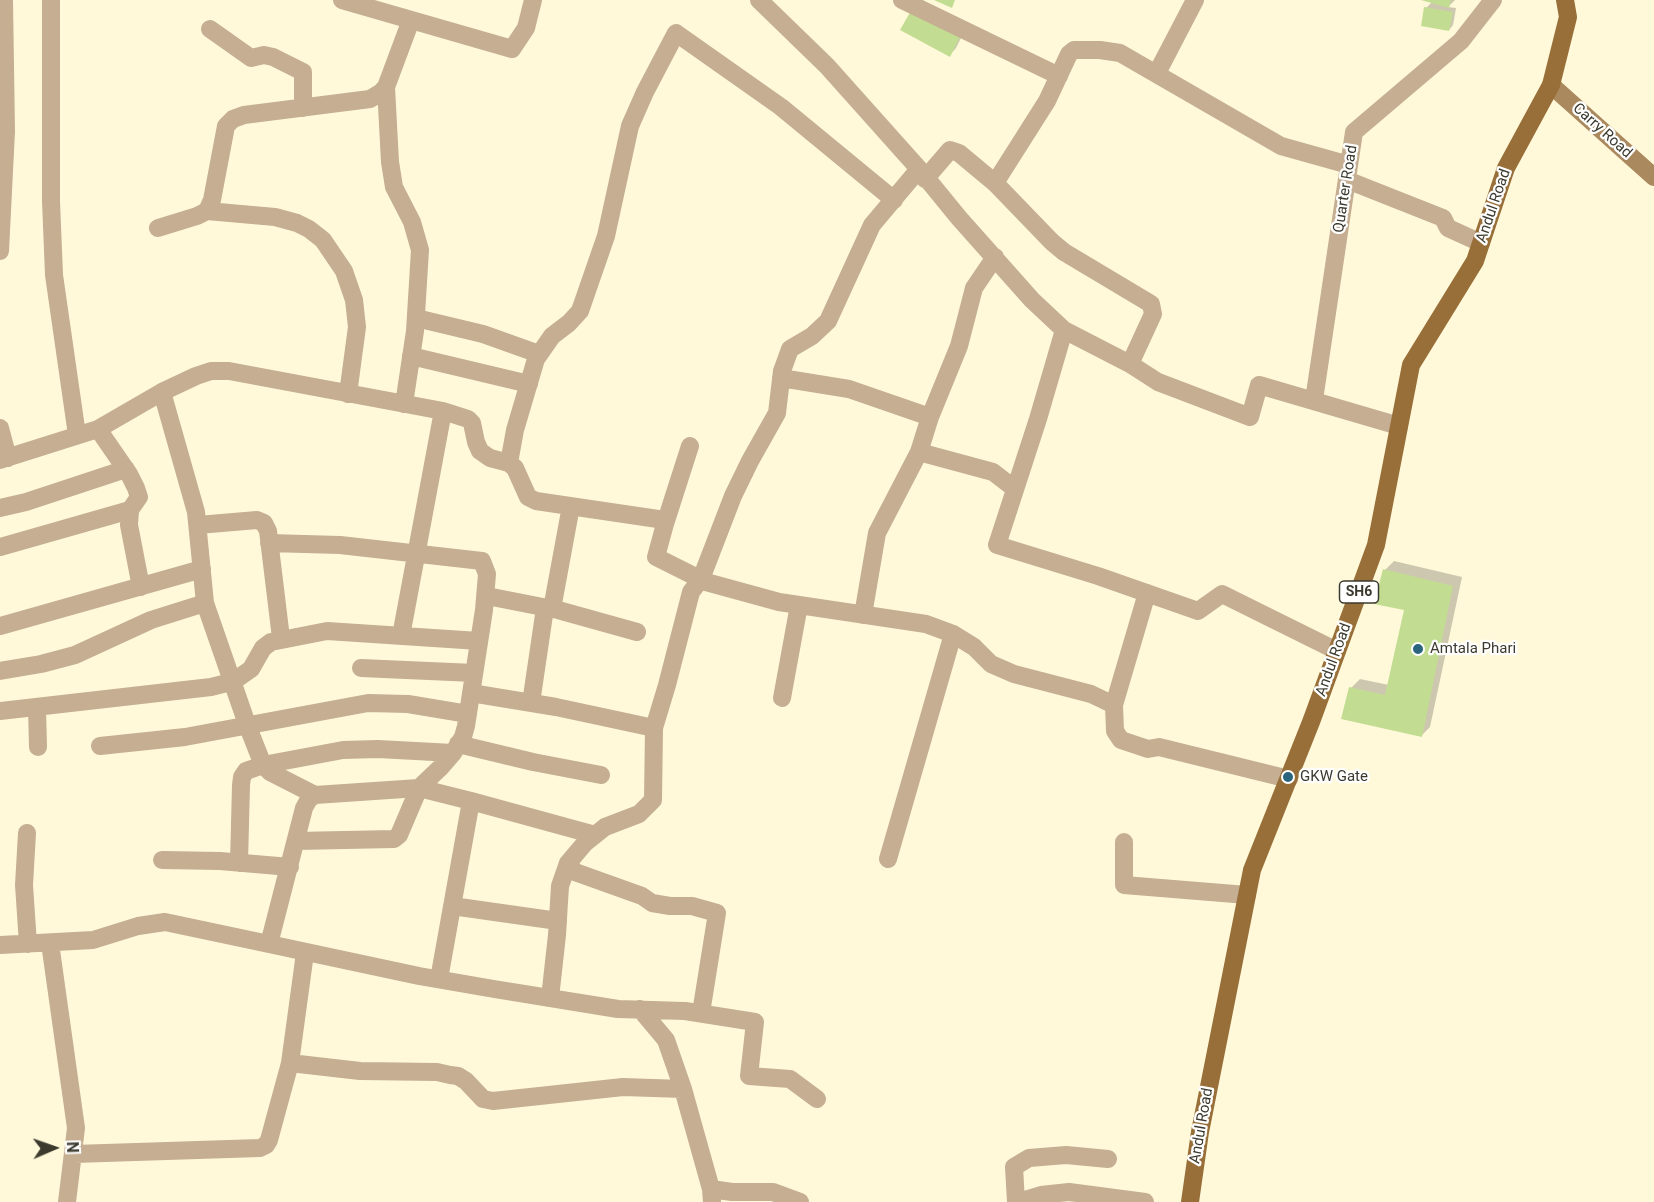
<!DOCTYPE html>
<style>
body{margin:0}
#map{position:relative;width:1654px;height:1202px;overflow:hidden;background:#fff9da;font-family:Roboto,sans-serif}
canvas{display:block}
.north{position:absolute;left:24px;top:1118px;width:60px;height:60px;-webkit-text-stroke:4px #fff;paint-order:stroke;rotate:88deg;font-size:16px;font-weight:700;line-height:24px;text-align:center;color:#3c3a2e}
.north::after{content:'';display:block;margin:auto;width:21px;height:27px;background:#3c3a2e;clip-path:polygon(50% 0,100% 100%,50% 72%,0 100%)}
</style>
<div id="map">
<canvas width="1654" height="1202"></canvas>
<div class="north">N</div>
</div>
<script>
const ctx = document.querySelector('canvas').getContext('2d');
ctx.lineJoin = 'round';
function paint(path, color) {
  ctx.fillStyle = color;
  ctx.fill(path, 'evenodd');
}
function poly(rows) {
  const path = new Path2D();
  for (const r of rows) {
    path.moveTo(r[0], r[1]);
    for (let i = 2; i < r.length; i += 2) path.lineTo(r[i], r[i + 1]);
  }
  return path;
}
function strokePath(path, color, width, dash) {
  ctx.strokeStyle = color;
  ctx.lineWidth = width;
  ctx.lineCap = dash ? 'butt' : 'round';
  ctx.setLineDash(dash || []);
  ctx.stroke(path);
}
function drawText(font, color, halo, rows, align = 'center') {
  ctx.font = font + ' Roboto,sans-serif';
  ctx.lineWidth = 4.5;
  ctx.setLineDash([]);
  ctx.textBaseline = 'middle';
  ctx.strokeStyle = halo;
  ctx.fillStyle = color;
  for (const [text, x, y, turn = 0] of rows) {
    ctx.save();
    ctx.translate(x, y);
    ctx.rotate((+turn || 0) * Math.PI / 180);
    ctx.textAlign = isNaN(turn) ? turn : align;
    if (halo) ctx.strokeText(text, 0, 0);
    ctx.fillText(text, 0, 0);
    ctx.restore();
  }
}
paint(poly([
 [1425,0,1455,0,1448,7,1456,8,1453,25,1449,30,1426,8,1432,2],
 [920,3,966,28,956,48,950,55],
 [1394,561,1462,577,1430,727,1421,736,1351,688,1360,679,1389,685,1406,609,1385,570]
]), '#0003');
paint(poly([
 [934,0,955,0,952,8],
 [1421,0,1451,0,1449,8],
 [1424,7,1453,12,1449,31,1421,26],
 [912,9,961,35,950,57,900,30],
 [1383,569,1453,586,1422,737,1341,719,1349,687,1385,695,1404,610,1374,604]
]), '#c2dd91');
strokePath(poly([
 [51,0,51,201,54,275,77,435],
 [342,0,512,49,526,28,533,0],
 [759,0,827,66,919,169],
 [902,0,1059,76],
 [210,29,251,58,264,55,273,57,303,72,303,108],
 [1157,73,1195,0],
 [386,87,390,162,394,187,412,222,420,250,415,331,404,404],
 [925,179,950,150,959,153,995,183,1047,101,1069,54,1074,50,1100,50,1120,53,1281,146,1349,165],
 [1347,180,1443,218,1448,228,1481,243],
 [995,183,1052,242,1064,252,1151,304,1153,314,1130,364],
 [207,211,275,217,297,223,309,229,323,240,344,271,354,300,357,327,348,394],
 [158,228,197,216,207,211,212,200,226,126,233,119,244,115,370,99,380,93,386,87,411,20],
 [0,251,6,131,4,0],
 [416,318,483,334,539,354],
 [411,356,529,384],
 [781,378,849,389,930,417,959,346,974,288,995,257],
 [162,392,196,512,205,603,248,727,263,765,270,772,315,795],
 [1314,400,1354,132,1461,41,1493,0],
 [930,417,919,452,993,472,1015,489],
 [0,428,8,458],
 [98,429,129,474,136,488,139,497,130,510,129,525,141,587],
 [0,460,98,429,162,392,196,376,211,371,229,371,443,411,468,419,472,423,476,442,480,451,490,458,509,463,515,468,528,497,536,501,658,519,665,524,656,557,706,582,779,602,926,624,953,634,974,647,991,664,1014,674,1091,694,1114,705,1115,731,1121,740,1148,749,1159,747,1289,779],
 [509,463,515,430,536,359,552,336,569,323,580,311,606,236,630,126,645,92,676,33,781,107,894,200],
 [0,508,26,502,126,469],
 [665,524,690,446],
 [198,525,257,520,264,523,268,531,281,638],
 [0,547,130,510],
 [487,596,558,610,637,632],
 [552,609,571,506],
 [863,615,877,533,919,452],
 [0,626,202,569],
 [401,636,443,411],
 [1337,651,1222,594,1198,611,1098,576,997,545,1038,419,1064,330,1130,364,1158,382,1250,417,1259,385,1399,426],
 [361,668,474,673],
 [0,671,41,664,75,655,151,620,205,603],
 [471,693,556,707,654,728],
 [782,698,799,605],
 [531,703,545,608],
 [1114,705,1147,593],
 [37,707,38,747],
 [0,711,211,687,231,682,241,676,251,669,263,648,271,642,327,631,479,641],
 [458,744,533,762,601,775],
 [100,746,185,737,368,703,408,704,468,714],
 [27,833,24,885,28,944],
 [296,841,394,839,399,835,419,788,471,801,595,835],
 [1124,842,1124,885,1247,895],
 [888,859,953,634],
 [162,860,220,861,290,867],
 [239,863,241,785,242,777,246,771,263,765,343,750,378,749,453,753],
 [568,863,575,872,642,896,652,903,670,906,692,906,717,913,701,1013],
 [452,906,558,921],
 [50,943,76,1128,67,1202],
 [269,944,419,976,494,989,618,1009,685,1011,755,1022,749,1076,790,1079,817,1099],
 [0,945,93,940,138,926,165,922,269,944,304,808,309,799,315,795,419,788,440,768,453,753,463,737,466,726,484,610,487,574,482,561,340,545,269,543],
 [439,979,471,801],
 [550,998,557,935,560,886,568,863,585,843,605,827,639,814,653,800,654,728,667,685,691,592,701,579,733,496,750,461,777,413,782,371,790,349,812,336,828,321,872,225,919,169,959,218,1032,300,1064,330],
 [290,1063,360,1071,437,1072,450,1075,458,1076,466,1081,483,1099,493,1101,623,1087,683,1089,666,1040,640,1009],
 [683,1089,711,1189,712,1202],
 [74,1154,260,1148,266,1145,269,1140,290,1063,305,953],
 [711,1189,732,1192,773,1192,800,1202],
 [1016,1202,1014,1167,1029,1158,1066,1155,1108,1159],
 [1018,1202,1041,1195,1069,1192,1145,1202]
]), '#c5ae92', 18);
strokePath(poly([
 [1551,85,1654,177]
]), '#ab895f', 18);
strokePath(poly([
 [1190,1202,1200,1132,1252,870,1311,722,1376,545,1411,365,1475,261,1506,168,1551,85,1568,17,1565,0]
]), '#986f38', 18);
for (const [x, y, r, color] of [
 [1418,649,6,"#2a647d"],
 [1288,777,6,"#2a647d"]
]) {
  const dot = new Path2D();
  dot.arc(x, y, r, 0, 2 * Math.PI);
  ctx.fillStyle = color;
  ctx.fill(dot);
  strokePath(dot, '#fff', 2);
}
for (const [x, y, w] of [
 [1359,592,39]
]) {
  const box = new Path2D();
  box.roundRect(x - w / 2, y - 11, w, 22, 4.5);
  ctx.fillStyle = '#fff';
  ctx.fill(box);
  strokePath(box, '#3c3a2e', 1.5);
}
drawText('bold 14px', '#3c3a2e', null, [
 ["SH6",1359,592]
]);
drawText('15px', '#3c3a2e', '#fff', [
 ["Carry Road",1602,131,42],
 ["Quarter Road",1346,189,-81],
 ["Andul Road",1494,206,-71],
 ["Andul Road",1334,660,-70],
 ["Andul Road",1202,1126,-80]
]);
drawText('15px', '#3c3a2e', '#fff', [
 ["Amtala Phari",1430,649],
 ["GKW Gate",1300,777]
], 'left');
</script>
